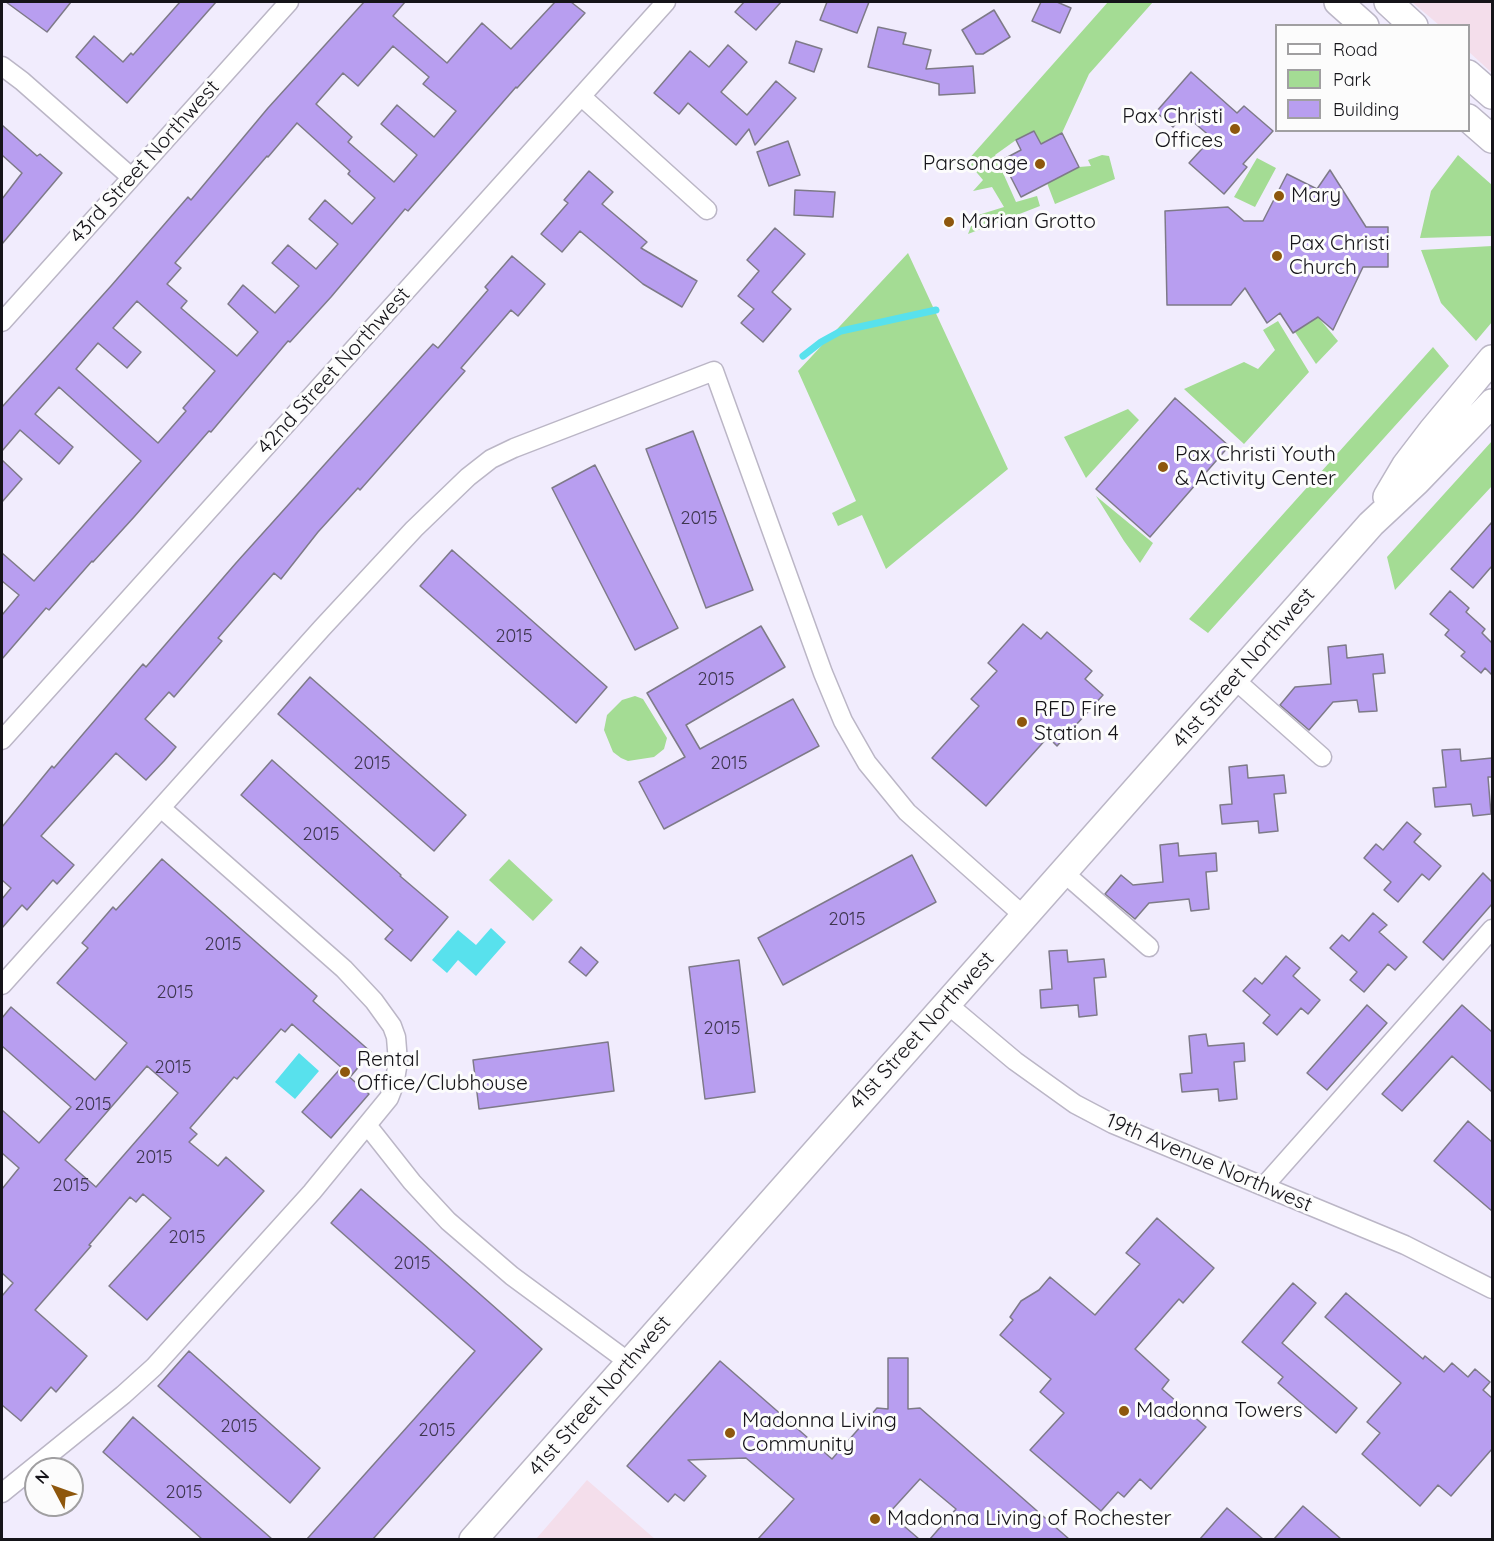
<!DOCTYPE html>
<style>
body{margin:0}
#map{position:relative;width:1494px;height:1541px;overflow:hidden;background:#f1ecfd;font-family:Quicksand,sans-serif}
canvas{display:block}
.frame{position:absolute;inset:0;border:3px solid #151419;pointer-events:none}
.legend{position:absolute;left:1275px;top:24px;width:195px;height:108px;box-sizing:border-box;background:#fcfcfc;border:2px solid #a09fa1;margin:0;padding:8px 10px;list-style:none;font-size:18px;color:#151419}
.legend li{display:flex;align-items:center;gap:12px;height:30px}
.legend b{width:30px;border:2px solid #a09fa1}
.north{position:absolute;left:24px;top:1457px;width:60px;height:60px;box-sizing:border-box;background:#fcfcfc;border:2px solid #a09fa1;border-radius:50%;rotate:311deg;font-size:16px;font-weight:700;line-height:24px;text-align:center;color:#151419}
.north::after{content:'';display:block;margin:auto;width:21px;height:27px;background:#8e570d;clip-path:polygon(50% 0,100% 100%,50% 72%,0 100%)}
</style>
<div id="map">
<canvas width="1494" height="1541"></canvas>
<div class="frame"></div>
<ul class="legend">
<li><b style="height:8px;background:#fff"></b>Road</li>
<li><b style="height:16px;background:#a4dc94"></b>Park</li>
<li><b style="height:16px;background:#b89ef0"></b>Building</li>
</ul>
<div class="north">N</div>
</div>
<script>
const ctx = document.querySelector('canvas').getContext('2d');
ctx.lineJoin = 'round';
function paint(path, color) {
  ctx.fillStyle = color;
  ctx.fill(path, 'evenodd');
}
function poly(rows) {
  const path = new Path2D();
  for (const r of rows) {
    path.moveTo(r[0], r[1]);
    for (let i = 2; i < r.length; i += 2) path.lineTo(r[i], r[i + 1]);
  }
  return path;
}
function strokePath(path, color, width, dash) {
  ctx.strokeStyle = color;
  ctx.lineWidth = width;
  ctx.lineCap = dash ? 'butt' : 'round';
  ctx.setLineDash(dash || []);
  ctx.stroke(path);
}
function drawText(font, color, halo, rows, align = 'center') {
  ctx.font = font + ' Quicksand,sans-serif';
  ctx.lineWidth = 6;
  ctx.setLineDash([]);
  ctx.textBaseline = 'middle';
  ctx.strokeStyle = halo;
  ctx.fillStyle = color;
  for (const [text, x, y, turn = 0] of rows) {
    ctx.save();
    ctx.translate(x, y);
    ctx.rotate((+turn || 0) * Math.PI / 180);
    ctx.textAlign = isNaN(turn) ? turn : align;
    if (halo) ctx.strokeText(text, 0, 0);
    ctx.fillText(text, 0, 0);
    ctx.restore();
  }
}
paint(poly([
 [1412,2,1492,2,1492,73,1469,52,1468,26,1439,25],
 [587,1480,655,1539,536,1539]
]), '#f4deeb');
paint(poly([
 [1108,2,1153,2,1089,74,1062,133,1041,144,1034,131,1016,140,995,155,1016,202,1037,196,1040,206,968,234,975,216,1004,207,992,187,973,191,983,180,967,161],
 [1102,155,1109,156,1115,179,1055,204,1047,183,1079,167,1091,166,1088,160],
 [1458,155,1492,185,1492,236,1420,238,1431,191],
 [1257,158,1276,168,1255,207,1234,197],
 [1492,246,1492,322,1476,341,1441,303,1421,250],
 [908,253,1008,469,886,569,862,515,838,526,832,513,856,501,798,371],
 [1318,317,1338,341,1316,364,1295,332],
 [1278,321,1309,372,1244,444,1184,389,1244,362,1258,369,1275,350,1263,330],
 [1433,347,1449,366,1208,633,1189,619],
 [1128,409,1139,420,1086,478,1064,437],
 [1492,441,1492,486,1395,590,1387,557],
 [1096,496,1153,543,1140,563,1124,541],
 [635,696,643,699,667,738,664,749,654,757,628,761,621,758,613,752,604,730,607,715,622,700],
 [509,859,553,900,533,921,489,880]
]), '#a4dc94');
paint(poly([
 [491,928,506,942,476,976,458,960,447,973,432,960,458,930,476,945],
 [299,1053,319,1071,295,1099,275,1082]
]), '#58e1ed');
strokePath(poly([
 [803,356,821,342,841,331,936,310]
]), '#58e1ed', 7);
const building = poly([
 [6,2,71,2,47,32,6,2],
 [180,2,216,2,127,103,76,57,94,36,123,62,131,53,133,55,180,2],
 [364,2,405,2,393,16,447,63,482,23,511,49,555,2,571,2,585,13,517,88,516,87,408,211,405,209,331,297,290,342,288,341,211,432,209,431,134,517,93,562,92,561,49,610,46,608,2,659,2,615,19,595,2,581,2,553,34,581,141,461,59,387,35,414,73,447,59,464,20,430,2,451,2,407,111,286,188,197,191,200,268,108,364,2],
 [393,46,429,77,423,84,456,111,434,137,397,105,381,124,417,155,394,182,348,142,352,137,316,104,343,73,358,86,393,46],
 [297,123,350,171,348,174,375,198,352,224,325,200,309,219,338,244,316,269,288,245,272,263,299,286,275,313,243,285,228,304,258,332,237,356,181,308,187,301,167,284,181,268,175,263,267,156,268,157,297,123],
 [137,301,215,371,183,408,186,411,158,443,76,369,98,343,127,368,141,352,113,328,137,301],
 [744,2,781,2,756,30,735,12,744,2],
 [827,2,869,2,857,33,820,20,827,2],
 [1041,2,1057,2,1071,8,1060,33,1032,21,1041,2],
 [994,10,1010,37,983,54,976,54,962,30,994,10],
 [878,27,906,33,903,44,931,50,926,69,973,66,975,93,939,95,939,84,868,67,878,27],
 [796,41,822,49,814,72,789,63,796,41],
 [728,45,747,62,721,92,747,115,776,81,796,98,755,145,749,129,736,145,688,103,679,114,654,93,690,51,709,67,728,45],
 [1191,72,1237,113,1244,106,1273,131,1243,164,1247,167,1224,194,1189,163,1212,138,1184,114,1173,127,1156,112,1191,72],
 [2,125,37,156,40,154,62,173,2,244,2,199,22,173,2,155,2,125],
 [1034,131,1041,144,1062,133,1079,167,1021,197,1002,160,1021,150,1016,140,1034,131],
 [788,141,800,175,769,186,757,152,788,141],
 [1330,170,1366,227,1388,227,1388,267,1363,267,1333,330,1318,317,1293,333,1280,313,1267,323,1245,288,1231,305,1167,305,1165,211,1228,207,1244,221,1263,221,1287,174,1317,189,1330,170],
 [589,171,613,192,602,204,647,242,641,248,697,281,682,307,643,284,580,231,562,252,541,234,568,203,564,200,589,171],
 [795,190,835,192,833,217,794,215,795,190],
 [775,228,805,254,772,292,791,309,763,342,741,323,754,309,738,296,759,271,747,260,775,228],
 [512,256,545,284,518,316,511,310,461,368,465,371,360,490,358,488,318,532,281,579,274,573,218,638,222,641,174,697,169,692,145,719,176,747,164,761,146,780,116,753,41,836,74,865,57,884,53,880,27,910,22,905,2,928,2,899,11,888,2,880,2,827,52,766,54,768,143,664,146,667,236,563,433,344,438,348,488,290,485,287,512,256],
 [1175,398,1229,446,1150,537,1096,489,1175,398],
 [693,431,753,590,706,608,646,449,693,431],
 [2,460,22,479,2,502,2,460],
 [595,465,678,628,635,650,552,488,595,465],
 [1492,522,1492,566,1473,588,1451,569,1492,522],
 [452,550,607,687,576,723,420,586,452,550],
 [1450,591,1469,608,1466,612,1485,629,1482,633,1492,643,1492,675,1485,668,1481,673,1461,656,1465,652,1445,635,1449,630,1430,614,1450,591],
 [1023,624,1041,639,1047,632,1092,671,1085,679,1103,695,1057,746,1048,737,986,806,932,758,979,706,971,699,997,671,988,663,1023,624],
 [761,626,785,667,686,725,700,749,793,699,819,746,664,829,639,782,685,757,647,693,761,626],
 [1346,645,1347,658,1383,654,1385,673,1373,674,1377,711,1359,712,1357,700,1333,702,1309,730,1280,705,1295,687,1331,684,1328,647,1346,645],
 [310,677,466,815,434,851,278,714,310,677],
 [1460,749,1461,761,1492,758,1492,777,1488,777,1491,814,1473,816,1471,804,1435,807,1433,788,1446,787,1442,750,1460,749],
 [272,760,401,875,400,876,448,917,411,961,385,939,393,930,241,795,272,760],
 [1247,765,1248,778,1284,775,1286,793,1274,794,1278,831,1259,833,1258,821,1222,824,1220,805,1232,804,1229,767,1247,765],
 [1407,822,1421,834,1414,842,1441,866,1429,880,1422,874,1398,902,1384,890,1391,882,1364,858,1376,844,1383,850,1407,822],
 [1178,843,1179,856,1216,853,1217,871,1206,872,1209,909,1191,911,1189,899,1149,903,1135,919,1105,894,1121,875,1133,885,1163,882,1160,845,1178,843],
 [912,855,936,902,783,985,758,938,912,855],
 [162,859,317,996,313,1001,371,1052,351,1076,292,1024,285,1032,281,1029,237,1079,234,1077,190,1128,197,1134,189,1142,218,1166,226,1157,264,1191,147,1320,109,1286,171,1218,143,1194,136,1202,130,1197,89,1245,91,1246,35,1310,87,1356,56,1392,51,1387,21,1421,2,1405,2,1296,13,1283,2,1273,2,1189,19,1168,2,1153,2,1110,39,1143,71,1107,2,1046,2,1018,11,1007,95,1080,127,1043,57,983,88,948,82,943,113,907,116,910,162,859],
 [147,1066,178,1093,96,1187,65,1160,147,1066],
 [1483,873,1492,882,1492,904,1443,960,1423,942,1483,873],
 [1373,913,1387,925,1379,932,1407,957,1395,970,1388,964,1364,992,1350,980,1357,972,1330,948,1342,935,1349,941,1373,913],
 [581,947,598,962,586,976,569,962,581,947],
 [1067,950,1068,962,1104,959,1106,977,1094,978,1097,1015,1079,1017,1078,1005,1041,1008,1040,990,1052,989,1049,951,1067,950],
 [1286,956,1300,968,1293,976,1320,1000,1308,1014,1301,1008,1277,1035,1263,1023,1270,1015,1243,991,1255,978,1262,984,1286,956],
 [739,960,755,1092,705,1099,689,967,739,960],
 [1367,1005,1387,1023,1327,1090,1307,1073,1367,1005],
 [1462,1005,1492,1032,1492,1092,1452,1056,1402,1111,1382,1094,1462,1005],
 [1206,1034,1208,1046,1244,1043,1245,1061,1234,1062,1237,1099,1219,1101,1218,1089,1182,1092,1180,1074,1192,1073,1189,1036,1206,1034],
 [608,1042,614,1091,479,1109,473,1060,608,1042],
 [340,1069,369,1094,331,1138,302,1112,340,1069],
 [1468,1121,1492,1142,1492,1211,1434,1161,1468,1121],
 [361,1189,542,1349,373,1539,307,1539,475,1351,331,1223,361,1189],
 [1157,1218,1214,1268,1183,1303,1179,1299,1135,1349,1169,1380,1162,1389,1206,1427,1151,1489,1140,1479,1124,1497,1118,1492,1101,1511,1030,1450,1064,1413,1040,1392,1051,1379,1000,1335,1013,1320,1010,1317,1021,1301,1039,1290,1050,1277,1095,1315,1140,1264,1126,1253,1157,1218],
 [1293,1283,1316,1303,1282,1343,1357,1408,1336,1433,1278,1383,1283,1377,1242,1342,1293,1283],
 [1346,1293,1423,1359,1425,1356,1444,1372,1452,1363,1468,1377,1475,1369,1490,1382,1483,1390,1492,1398,1492,1449,1451,1496,1438,1485,1420,1506,1362,1454,1380,1433,1367,1422,1401,1383,1325,1317,1346,1293],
 [189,1351,320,1468,290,1503,158,1386,189,1351],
 [888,1358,908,1358,908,1409,920,1408,1069,1539,930,1539,956,1509,920,1479,889,1513,919,1539,758,1539,794,1499,746,1458,688,1460,706,1476,684,1501,675,1494,668,1502,627,1466,720,1361,832,1459,877,1408,888,1409,888,1358],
 [133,1417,272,1539,202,1539,103,1452,133,1417],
 [1303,1506,1341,1539,1274,1539,1303,1506],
 [1227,1508,1263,1539,1200,1539,1227,1508]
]);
paint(building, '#b89ef0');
strokePath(building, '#7e7a88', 1.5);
const minor = poly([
 [2,66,22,81,131,177],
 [582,97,707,210],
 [2,322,289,2],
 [1234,679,1322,757],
 [2,740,666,2],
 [1063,872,1149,947],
 [2,985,322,628,414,529,468,477,491,459,514,448,714,371,823,673,843,721,867,763,907,812,1024,916],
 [946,1003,1015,1061,1075,1104,1113,1124,1405,1245,1492,1289],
 [367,1125,412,1182,448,1221,512,1276,630,1363],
 [1264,1186,1492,929],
 [2,1493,123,1395,154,1367,312,1192,389,1098,394,1085,398,1062,396,1037,392,1026,374,1001,344,969,161,808]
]);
const secondary = poly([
 [1338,2,1365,26],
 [1388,2,1414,26],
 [1468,74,1492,95],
 [1468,118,1492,139],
 [1387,497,1406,465,1432,431,1492,359],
 [473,1540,1371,524,1416,482,1492,403]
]);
strokePath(minor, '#bbb6c6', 21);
strokePath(secondary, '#bbb6c6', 30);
strokePath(minor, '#fff', 18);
strokePath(secondary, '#fff', 27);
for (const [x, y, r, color] of [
 [1235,129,6,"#8e570d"],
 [1040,164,6,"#8e570d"],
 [1279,196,6,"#8e570d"],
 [949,222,6,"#8e570d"],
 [1277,256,6,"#8e570d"],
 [1163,467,6,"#8e570d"],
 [1022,722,6,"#8e570d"],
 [345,1072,6,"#8e570d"],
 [1124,1411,6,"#8e570d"],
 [730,1433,6,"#8e570d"],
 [875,1519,6,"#8e570d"]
]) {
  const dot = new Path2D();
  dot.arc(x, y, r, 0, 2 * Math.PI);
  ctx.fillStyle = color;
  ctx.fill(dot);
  strokePath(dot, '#fcfcfc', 2);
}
drawText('18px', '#3e364f', null, [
 ["2015",699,519],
 ["2015",514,637],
 ["2015",716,680],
 ["2015",372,764],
 ["2015",729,764],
 ["2015",321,835],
 ["2015",847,920],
 ["2015",223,945],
 ["2015",175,993],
 ["2015",722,1029],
 ["2015",173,1068],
 ["2015",93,1105],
 ["2015",154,1158],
 ["2015",71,1186],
 ["2015",187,1238],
 ["2015",412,1264],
 ["2015",239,1427],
 ["2015",437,1431],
 ["2015",184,1493]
]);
drawText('21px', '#151419', '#fcfcfc', [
 ["Pax Christi",1223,117,"right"],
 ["Offices",1223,141,"right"],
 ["Parsonage",1028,164,"right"],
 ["Mary",1291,196],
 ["Marian Grotto",961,222],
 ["Pax Christi",1289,244],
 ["Church",1289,268],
 ["Pax Christi Youth",1175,455],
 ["& Activity Center",1175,479],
 ["RFD Fire",1034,710],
 ["Station 4",1034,734],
 ["Rental",357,1060],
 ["Office/Clubhouse",357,1084],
 ["Madonna Towers",1136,1411],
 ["Madonna Living",742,1421],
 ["Community",742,1445],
 ["Madonna Living of Rochester",887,1519]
], 'left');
drawText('21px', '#151419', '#fcfcfc', [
 ["43rd Street Northwest",145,162,-48],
 ["42nd Street Northwest",334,371,-48],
 ["41st Street Northwest",1244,668,-49],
 ["41st Street Northwest",922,1031,-48],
 ["19th Avenue Northwest",1209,1163,23],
 ["41st Street Northwest",600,1396,-49]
]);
</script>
